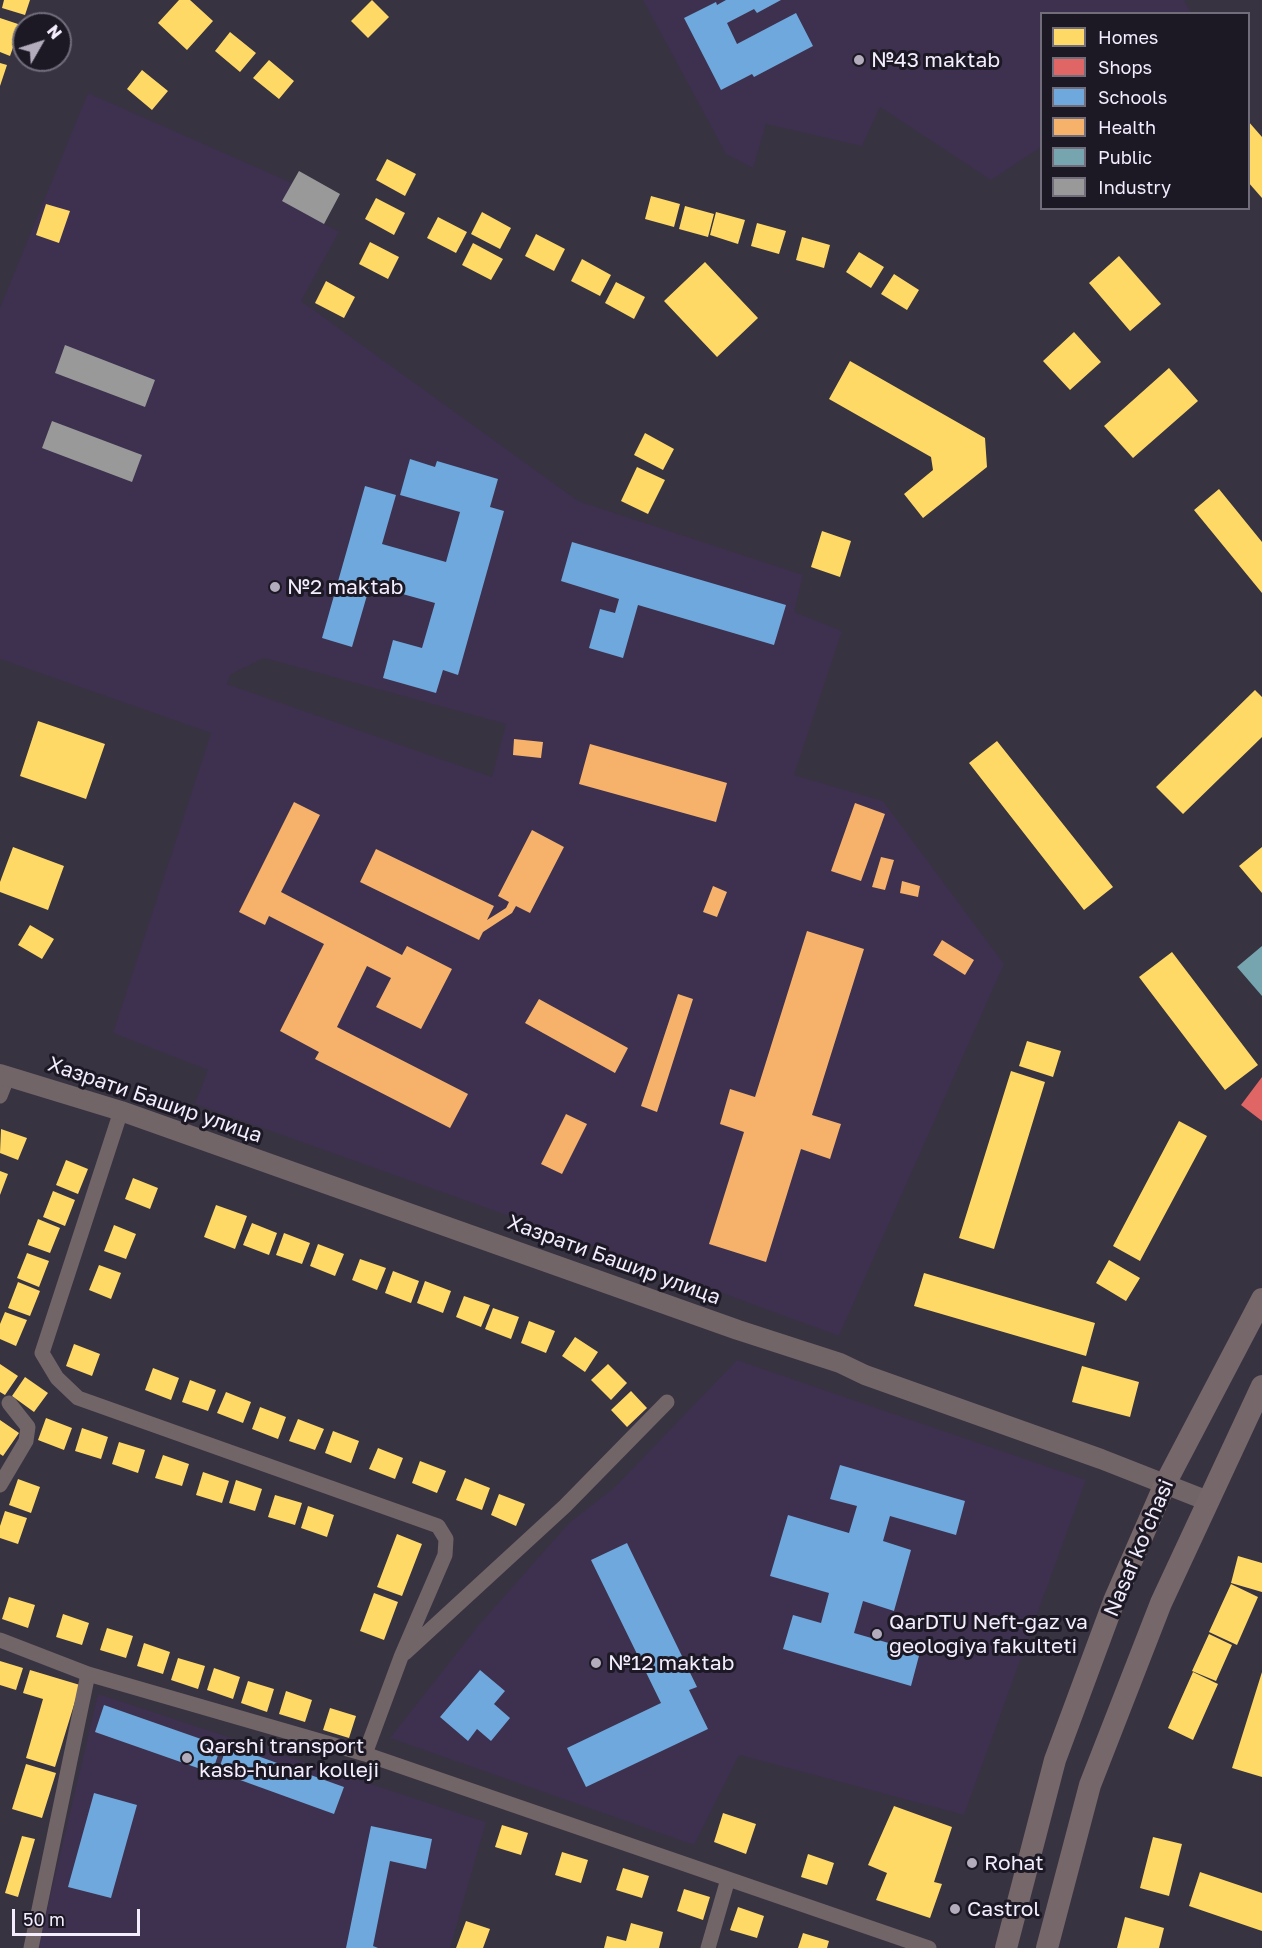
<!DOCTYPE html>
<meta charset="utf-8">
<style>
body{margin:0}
#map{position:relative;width:1262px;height:1948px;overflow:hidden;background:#383341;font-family:"Golos Text",sans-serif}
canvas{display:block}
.legend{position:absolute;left:1040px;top:12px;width:210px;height:198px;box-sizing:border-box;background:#1c1824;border:2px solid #726d7b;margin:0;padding:8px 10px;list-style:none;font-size:18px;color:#f3edfe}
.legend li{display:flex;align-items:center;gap:12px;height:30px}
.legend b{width:30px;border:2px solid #726d7b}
.north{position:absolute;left:12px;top:12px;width:60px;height:60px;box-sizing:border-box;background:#1c1824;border:2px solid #726d7b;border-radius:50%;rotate:51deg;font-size:16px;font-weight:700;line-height:24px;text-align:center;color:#f3edfe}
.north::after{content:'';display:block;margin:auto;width:21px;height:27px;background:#b2acbc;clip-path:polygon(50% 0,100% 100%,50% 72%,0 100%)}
.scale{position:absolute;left:12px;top:1909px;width:128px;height:27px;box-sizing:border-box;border:3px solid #f3edfe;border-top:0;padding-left:8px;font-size:18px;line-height:21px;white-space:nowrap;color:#f3edfe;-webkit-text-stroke:4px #1c1824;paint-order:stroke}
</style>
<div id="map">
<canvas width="1262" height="1948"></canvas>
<ul class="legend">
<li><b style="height:16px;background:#ffd966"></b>Homes</li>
<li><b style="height:16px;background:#e06666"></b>Shops</li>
<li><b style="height:16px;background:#6fa8dc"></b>Schools</li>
<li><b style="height:16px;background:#f6b26b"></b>Health</li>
<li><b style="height:16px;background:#76a5af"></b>Public</li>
<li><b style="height:16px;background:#999"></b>Industry</li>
</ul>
<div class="north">N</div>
<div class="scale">50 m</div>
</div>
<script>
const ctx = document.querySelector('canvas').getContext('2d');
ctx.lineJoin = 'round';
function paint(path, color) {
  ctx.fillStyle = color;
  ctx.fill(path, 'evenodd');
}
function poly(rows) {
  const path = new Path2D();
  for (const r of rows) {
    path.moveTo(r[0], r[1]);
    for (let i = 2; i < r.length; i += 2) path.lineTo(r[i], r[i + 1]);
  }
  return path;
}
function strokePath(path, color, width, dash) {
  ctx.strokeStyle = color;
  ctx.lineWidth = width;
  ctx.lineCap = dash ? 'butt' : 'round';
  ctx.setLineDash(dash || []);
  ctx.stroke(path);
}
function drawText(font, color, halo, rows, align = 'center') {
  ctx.font = font + ' "Golos Text",sans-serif';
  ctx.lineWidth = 6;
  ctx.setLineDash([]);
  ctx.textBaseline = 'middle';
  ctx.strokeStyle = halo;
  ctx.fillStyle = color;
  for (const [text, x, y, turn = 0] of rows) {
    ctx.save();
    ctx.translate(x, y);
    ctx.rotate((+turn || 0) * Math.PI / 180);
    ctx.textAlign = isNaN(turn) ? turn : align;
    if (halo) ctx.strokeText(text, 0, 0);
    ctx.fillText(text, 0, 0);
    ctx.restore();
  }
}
paint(poly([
 [643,0,1184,0,1191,13,1042,14,1041,147,991,180,880,107,862,146,766,124,753,168,726,154],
 [88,93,292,183,283,201,339,232,301,301,578,501,803,575,794,612,842,631,794,775,883,801,1004,964,839,1336,610,1252,195,1104,208,1070,113,1033,211,733,0,659,0,308],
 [264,658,506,724,492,777,227,684,231,674],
 [737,1360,1086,1480,964,1815,739,1755,694,1845,390,1738,478,1626,569,1523,615,1487],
 [98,1694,486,1822,450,1948,38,1948]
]), '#3d314f');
paint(poly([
 [4,0,30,0,25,15,2,8],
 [179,0,190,0,213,21,187,50,158,23],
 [372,0,389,17,368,38,351,21],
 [0,18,21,25,10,56,0,52],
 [230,32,256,53,240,72,215,51],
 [269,60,294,81,279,99,253,78],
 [0,63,7,65,0,86],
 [142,70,168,91,152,110,127,89],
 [1248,121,1262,137,1262,198,1248,182],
 [387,159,416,174,405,196,376,180],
 [651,196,680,204,674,227,645,219],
 [376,198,405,213,394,235,365,219],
 [46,204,70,211,59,243,36,235],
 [685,206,714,214,708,237,679,229],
 [482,212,511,228,500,249,471,234],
 [716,212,745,220,738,244,710,235],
 [438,217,467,232,456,253,427,238],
 [757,223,786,231,779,254,751,246],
 [536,234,565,249,554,271,525,256],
 [802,237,830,245,824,268,796,260],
 [370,242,399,257,388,279,359,264],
 [473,243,503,259,491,280,462,265],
 [859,252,884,267,871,288,846,272],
 [1119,256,1161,304,1130,331,1089,283],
 [582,259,611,275,600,296,571,281],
 [705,262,758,318,717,357,664,301],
 [894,274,919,290,907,310,881,294],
 [326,281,355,297,344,318,315,303],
 [616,282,645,297,634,319,605,303],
 [1074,332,1101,362,1070,390,1043,361],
 [850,361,985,438,987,467,923,518,904,494,933,470,931,457,829,399],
 [1169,368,1198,401,1133,458,1104,426],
 [645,433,674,449,663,470,634,455],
 [637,467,665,480,648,514,621,501],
 [1219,489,1262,542,1262,593,1194,510],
 [822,531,851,541,840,577,811,567],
 [1255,690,1262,697,1262,737,1183,814,1156,787],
 [38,721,105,744,86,799,20,776],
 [997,741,1113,887,1084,910,969,763],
 [13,847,64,866,48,910,0,892,0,882],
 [1262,847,1262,893,1239,866],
 [30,925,54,939,42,959,18,945],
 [1172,952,1258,1065,1225,1090,1139,977],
 [1027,1041,1061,1051,1053,1077,1019,1066],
 [1011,1071,1045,1082,994,1249,959,1238],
 [1179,1121,1207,1136,1140,1261,1113,1246],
 [1,1129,27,1138,18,1160,0,1153],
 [66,1160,88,1169,78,1194,56,1185],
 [0,1171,8,1174,0,1195],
 [133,1178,158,1188,150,1209,125,1199],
 [53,1191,75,1200,65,1226,43,1217],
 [216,1205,247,1216,235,1249,204,1237],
 [38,1219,60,1228,50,1253,28,1245],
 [252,1223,277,1233,269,1255,243,1245],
 [114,1225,136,1234,126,1259,104,1251],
 [284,1233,310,1243,302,1264,276,1255],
 [318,1244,344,1254,335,1276,310,1266],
 [27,1253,49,1261,39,1287,17,1278],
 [360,1259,386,1268,377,1290,352,1280],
 [1109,1260,1140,1278,1126,1301,1096,1283],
 [99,1265,121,1273,111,1299,89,1290],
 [393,1271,419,1281,411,1303,385,1293],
 [924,1273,1095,1323,1086,1356,914,1306],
 [425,1281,451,1291,443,1313,417,1303],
 [18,1282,40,1291,30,1316,8,1308],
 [464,1296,490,1305,481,1327,456,1317],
 [493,1308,519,1317,511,1339,485,1329],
 [5,1312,27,1320,16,1346,0,1339,0,1324],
 [529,1321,555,1331,546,1353,521,1343],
 [575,1337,598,1352,585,1372,562,1356],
 [74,1344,100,1354,92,1376,66,1366],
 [0,1364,18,1376,5,1395,0,1392],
 [608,1364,627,1383,611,1400,591,1380],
 [1082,1366,1139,1382,1130,1417,1072,1402],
 [153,1368,179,1378,171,1400,145,1390],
 [25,1377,48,1393,34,1412,12,1396],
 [190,1380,216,1390,208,1411,182,1402],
 [631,1391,647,1408,627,1427,611,1410],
 [226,1392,251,1402,243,1423,217,1413],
 [260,1407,286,1417,278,1439,252,1429],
 [46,1418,72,1428,64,1450,38,1440],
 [298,1419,324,1429,315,1450,289,1441],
 [0,1420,19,1433,3,1456,0,1454],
 [82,1428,108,1437,101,1459,75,1451],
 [333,1431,359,1441,351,1463,325,1453],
 [119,1442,145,1450,138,1473,112,1464],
 [378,1448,403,1458,395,1479,369,1469],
 [163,1455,189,1464,182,1486,155,1478],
 [420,1461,446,1471,437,1493,412,1483],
 [203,1472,229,1481,222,1503,196,1495],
 [465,1478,490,1488,482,1510,456,1500],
 [18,1479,40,1487,31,1513,9,1505],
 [236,1480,262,1489,255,1511,229,1503],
 [499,1494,525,1504,516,1526,491,1515],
 [275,1495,302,1503,295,1525,268,1517],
 [308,1506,334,1515,327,1537,301,1528],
 [5,1511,27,1518,18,1544,0,1538,0,1526],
 [397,1534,422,1544,402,1596,377,1587],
 [1238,1556,1262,1563,1262,1592,1231,1583],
 [1231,1584,1258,1597,1237,1645,1209,1632],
 [374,1593,398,1602,384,1640,360,1631],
 [9,1597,35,1605,28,1628,2,1619],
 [63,1614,89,1623,82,1645,56,1637],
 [107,1628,133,1636,126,1658,100,1650],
 [1209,1634,1232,1645,1216,1681,1192,1671],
 [144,1643,170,1652,163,1674,137,1666],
 [178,1658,205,1666,198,1689,171,1680],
 [0,1661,23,1668,16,1690,0,1685],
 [214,1668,240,1677,233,1699,207,1690],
 [30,1670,80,1685,55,1767,26,1758,43,1699,23,1693],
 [1193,1672,1218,1684,1193,1740,1168,1728],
 [1262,1672,1262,1777,1232,1768],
 [248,1681,274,1689,267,1712,241,1703],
 [286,1691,312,1700,305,1722,279,1714],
 [330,1708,356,1716,349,1738,323,1730],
 [26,1764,56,1773,42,1818,12,1809],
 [894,1806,952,1827,934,1882,942,1884,930,1918,876,1900,887,1873,868,1865],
 [723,1813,756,1824,746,1854,714,1842],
 [502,1825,528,1833,521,1855,495,1847],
 [22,1836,35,1839,18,1897,5,1893],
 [1153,1837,1182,1844,1169,1896,1140,1888],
 [562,1852,588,1860,581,1883,555,1875],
 [808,1854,834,1863,827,1885,801,1877],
 [623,1868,649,1876,642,1898,616,1890],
 [1200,1872,1262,1893,1262,1931,1189,1906],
 [684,1889,710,1897,703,1920,677,1911],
 [738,1907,764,1916,757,1938,730,1930],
 [1125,1917,1164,1928,1159,1948,1117,1948],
 [466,1921,490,1929,483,1948,456,1948],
 [631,1923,663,1932,659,1948,604,1948,607,1936,626,1941],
 [803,1933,829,1941,827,1948,798,1948]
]), '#ffd966');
paint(poly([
 [1262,1077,1262,1121,1241,1105]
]), '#e06666');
paint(poly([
 [726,0,781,0,757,13,754,9,727,23,737,44,796,13,813,46,754,77,752,74,721,90,684,18,716,2,717,5],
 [410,459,435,467,437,461,498,479,490,507,504,511,458,675,443,670,436,693,383,678,393,640,422,648,435,603,370,585,352,647,322,638,365,486,396,495,382,544,446,562,460,512,400,495],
 [572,542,786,605,774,645,638,605,623,658,589,648,600,609,615,613,619,599,561,581],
 [840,1465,965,1501,956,1535,890,1516,883,1541,911,1550,894,1611,863,1601,854,1633,920,1652,911,1686,783,1649,793,1615,821,1623,829,1593,770,1576,788,1515,849,1533,857,1506,830,1499],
 [627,1543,697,1687,689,1690,708,1729,586,1787,567,1748,661,1703,591,1560],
 [480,1670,505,1691,494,1704,510,1718,491,1741,477,1729,468,1741,440,1717],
 [104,1705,221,1746,212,1773,95,1732],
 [227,1745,344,1787,334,1814,218,1772],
 [94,1793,137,1805,111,1898,68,1887],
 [371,1826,432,1839,426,1869,390,1861,373,1946,378,1948,346,1948]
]), '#6fa8dc');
paint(poly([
 [514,739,543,742,541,758,513,755],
 [590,744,727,783,716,822,579,784],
 [294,802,320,815,281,892,402,955,407,946,452,969,421,1029,376,1007,391,978,367,966,337,1027,468,1094,450,1128,315,1059,319,1052,280,1031,324,944,269,916,265,925,239,912],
 [855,803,885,814,861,881,831,871],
 [532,830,564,847,530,913,516,906,512,913,483,932,479,940,360,882,376,849,494,906,487,920,506,908,509,902,498,896],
 [881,857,894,860,885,890,872,887],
 [902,881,920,886,918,897,900,893],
 [713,886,727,892,717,917,703,912],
 [807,931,864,949,812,1115,841,1124,830,1159,801,1149,766,1262,709,1244,744,1132,720,1124,730,1089,755,1097],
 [942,940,974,960,965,975,933,955],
 [678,994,693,999,657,1112,641,1106],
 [539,999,628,1048,615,1073,525,1023],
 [566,1114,587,1124,562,1174,541,1164]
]), '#f6b26b');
paint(poly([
 [1262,946,1262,996,1237,967]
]), '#76a5af');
paint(poly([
 [299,171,340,194,324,224,282,201],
 [65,345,155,380,145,407,55,373],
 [52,421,142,455,132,482,42,448]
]), '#999');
strokePath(poly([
 [0,1096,8,1076],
 [121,1111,42,1353,57,1378,78,1398,438,1526,446,1539,445,1555,401,1657,365,1754],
 [0,1485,26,1441,28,1427,9,1403],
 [0,1640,88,1674,365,1754,929,1948],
 [405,1653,565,1506,667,1402],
 [31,1948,88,1674],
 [708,1948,728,1879]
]), '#716568', 15);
strokePath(poly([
 [0,1074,121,1111,738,1330,840,1363,865,1375,1101,1459,1208,1501]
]), '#716568', 20);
strokePath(poly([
 [1006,1948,1055,1760,1114,1601,1165,1484,1262,1299],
 [1047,1948,1090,1785,1161,1603,1262,1386]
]), '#76676a', 22);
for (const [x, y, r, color] of [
 [859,60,6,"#b2acbc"],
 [275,587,6,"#b2acbc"],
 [877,1634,6,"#b2acbc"],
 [596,1663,6,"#b2acbc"],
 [187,1758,6,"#b2acbc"],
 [972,1863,6,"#b2acbc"],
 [955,1909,6,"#b2acbc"]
]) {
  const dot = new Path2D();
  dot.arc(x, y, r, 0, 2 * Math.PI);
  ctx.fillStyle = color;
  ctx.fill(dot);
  strokePath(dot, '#1c1824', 2);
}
drawText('21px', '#f3edfe', '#1c1824', [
 ["№43 maktab",871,60],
 ["№2 maktab",287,587],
 ["QarDTU Neft-gaz va",889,1622],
 ["geologiya fakulteti",889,1646],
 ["№12 maktab",608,1663],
 ["Qarshi transport",199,1746],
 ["kasb-hunar kolleji",199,1770],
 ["Rohat",984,1863],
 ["Castrol",967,1909]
], 'left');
drawText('21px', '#f3edfe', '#1c1824', [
 ["Хазрати Башир улица",155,1100,19],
 ["Хазрати Башир улица",614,1260,20],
 ["Nasaf ko‘chasi",1139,1548,-67]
]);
</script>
